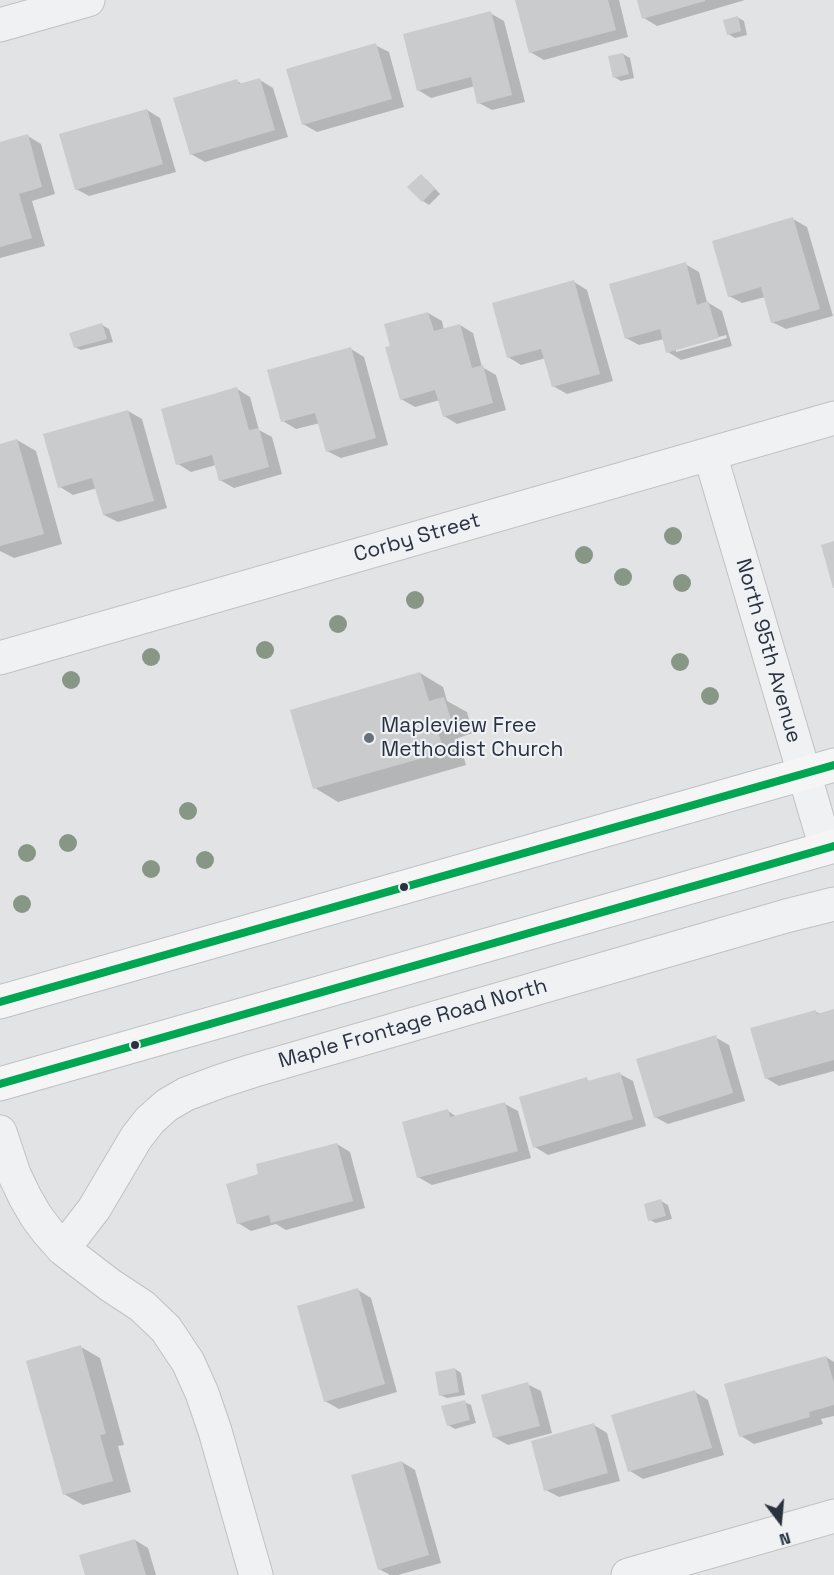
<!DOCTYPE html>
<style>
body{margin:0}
#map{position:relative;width:834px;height:1575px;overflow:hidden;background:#e1e3e5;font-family:"Space Grotesk",sans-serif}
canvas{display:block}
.north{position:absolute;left:750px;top:1491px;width:60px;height:60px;-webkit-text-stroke:4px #eef1f5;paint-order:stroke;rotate:164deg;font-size:16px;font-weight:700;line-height:24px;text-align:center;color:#29323d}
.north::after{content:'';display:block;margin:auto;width:21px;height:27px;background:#29323d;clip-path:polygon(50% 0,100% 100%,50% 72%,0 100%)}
</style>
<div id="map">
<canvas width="834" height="1575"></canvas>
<div class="north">N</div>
</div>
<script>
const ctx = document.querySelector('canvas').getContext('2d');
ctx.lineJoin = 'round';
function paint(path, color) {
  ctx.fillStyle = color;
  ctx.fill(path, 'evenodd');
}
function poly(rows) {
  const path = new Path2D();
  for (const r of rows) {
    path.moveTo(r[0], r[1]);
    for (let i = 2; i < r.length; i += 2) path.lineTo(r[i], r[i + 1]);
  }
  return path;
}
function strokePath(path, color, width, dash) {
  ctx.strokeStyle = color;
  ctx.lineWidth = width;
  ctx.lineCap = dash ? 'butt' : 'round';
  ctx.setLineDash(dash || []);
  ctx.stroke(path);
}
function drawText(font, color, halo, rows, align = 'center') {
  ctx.font = font + ' "Space Grotesk",sans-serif';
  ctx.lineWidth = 4.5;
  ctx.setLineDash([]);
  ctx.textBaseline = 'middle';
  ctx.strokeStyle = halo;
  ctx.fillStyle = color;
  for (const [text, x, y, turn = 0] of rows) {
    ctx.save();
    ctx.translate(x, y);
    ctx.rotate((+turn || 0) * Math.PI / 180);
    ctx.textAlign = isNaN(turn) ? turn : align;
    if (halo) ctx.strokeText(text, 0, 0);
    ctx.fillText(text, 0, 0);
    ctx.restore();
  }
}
paint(poly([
 [517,0,619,0,628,37,544,60,530,52],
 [638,0,745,0,657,26,644,18],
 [490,13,504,21,525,102,492,110,479,103,475,86,431,98,418,90],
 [737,17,744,21,747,35,735,38,728,34],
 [375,45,389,52,404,107,317,132,303,124],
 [623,54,630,58,634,78,621,81,614,77],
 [260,80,273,88,288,137,205,162,191,154,237,81,244,85],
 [147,110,160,118,176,172,89,196,76,189],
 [28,136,41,144,55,194,32,201,45,246,0,258,0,144],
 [421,176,427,180,440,194,429,205,423,201],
 [793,219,807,227,833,316,786,329,772,322,765,297,742,303,729,296],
 [685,264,699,272,707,302,722,311,732,346,681,360,668,352,664,339,639,345,626,338],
 [726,335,727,338,676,352,676,349],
 [574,282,587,290,613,381,567,394,553,386,546,358,521,365,508,357],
 [428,313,442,321,444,330,460,325,473,333,482,367,496,375,506,410,457,424,444,416,440,400,415,407,401,399,392,347],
 [102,325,109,329,113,342,81,350,75,347],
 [351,349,364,357,388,445,341,458,327,451,320,423,296,429,283,421],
 [237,389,250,397,259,430,272,437,282,474,234,488,220,480,216,465,191,472,178,464],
 [128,411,142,419,167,508,118,522,104,515,97,488,73,495,60,487],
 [17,440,36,451,62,544,14,558,0,551,0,445],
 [420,673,443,687,447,701,467,712,473,733,458,738,466,765,338,802,315,788],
 [834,1011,834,1071,779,1086,766,1078,816,1012,821,1014],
 [715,1037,729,1045,745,1101,668,1124,655,1117],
 [620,1074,633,1081,646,1126,548,1155,535,1147,586,1079,591,1082],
 [505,1104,518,1111,531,1158,432,1185,418,1177,448,1111,457,1117],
 [337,1144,350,1152,365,1208,286,1230,276,1224,251,1231,238,1223,260,1175],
 [661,1201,668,1205,672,1219,656,1223,650,1220],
 [358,1290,371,1298,397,1392,339,1409,325,1401],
 [81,1347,100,1358,124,1445,118,1446,131,1492,83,1505,64,1494],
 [826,1357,834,1362,834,1416,821,1419,823,1424,754,1444,741,1436],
 [455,1369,461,1373,465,1395,447,1398,440,1395],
 [527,1384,541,1391,552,1433,508,1445,494,1437],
 [695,1392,708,1400,724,1455,643,1479,630,1471],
 [464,1402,471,1405,476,1423,455,1429,448,1425],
 [594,1425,607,1433,620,1481,559,1497,546,1490],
 [402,1462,415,1470,441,1563,398,1575,390,1575,379,1569],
 [135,1540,148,1548,156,1575,86,1575]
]), '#0003');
paint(poly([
 [515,0,608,0,616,30,529,53],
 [637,0,705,0,705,1,642,19],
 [491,11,512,95,477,104,471,77,417,91,403,34],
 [738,16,741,31,727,35,723,20],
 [376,43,392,99,302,125,286,69],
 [623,53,629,74,613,78,608,56],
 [260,78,275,130,190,155,173,98,237,79,239,84],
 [147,109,163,164,75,190,59,134],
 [28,134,42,187,19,194,32,238,0,247,0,142],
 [421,174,435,189,422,202,407,187],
 [793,217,820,309,771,323,761,287,728,297,712,241],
 [686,262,697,305,708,301,719,338,666,353,660,329,625,339,609,284],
 [574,280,600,374,552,387,541,349,507,358,492,303],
 [428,312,434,331,460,324,472,368,483,365,493,403,443,417,435,390,400,400,385,347,390,346,384,324],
 [102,323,107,339,74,348,69,333],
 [351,347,376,438,326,452,315,413,281,422,267,370],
 [237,387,249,430,259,428,269,467,219,481,212,455,176,465,161,409],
 [128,410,154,501,103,515,92,478,58,488,43,434],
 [17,439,44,534,0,546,0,444],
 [834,541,834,588,833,588,821,545],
 [420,672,429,701,444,697,451,720,436,725,444,752,313,789,290,710],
 [834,1009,834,1060,765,1079,750,1028,816,1010,817,1014],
 [716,1035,733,1093,654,1118,636,1059],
 [620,1072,633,1119,533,1148,519,1097,587,1077,588,1081],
 [505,1102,518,1151,417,1178,402,1122,448,1109,450,1117],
 [337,1143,353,1201,271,1223,269,1215,237,1224,226,1184,258,1174,256,1164],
 [661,1199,666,1216,648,1221,644,1204],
 [358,1288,385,1384,324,1402,297,1306],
 [81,1345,106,1434,100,1435,113,1481,63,1495,26,1361],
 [826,1356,834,1383,834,1405,809,1412,810,1417,739,1437,724,1384],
 [455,1368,459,1392,439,1396,435,1372],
 [528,1382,540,1426,493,1438,481,1395],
 [695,1390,712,1448,628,1472,611,1415],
 [465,1400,470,1420,447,1426,441,1406],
 [594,1423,608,1473,544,1491,531,1441],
 [402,1461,429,1555,378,1570,351,1475],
 [135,1539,146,1575,85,1575,79,1555]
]), '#c9cbcd');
const minor = poly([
 [0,25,88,0],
 [710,454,826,848],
 [0,658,834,418],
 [0,1132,14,1174,25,1197,36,1216,48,1232,63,1249,110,1285,142,1306,166,1329,188,1362,202,1393,215,1431,256,1575],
 [63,1249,94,1209,136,1138,150,1120,167,1105,186,1094,221,1081,252,1071,786,916,834,904],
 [628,1575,834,1516]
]);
const major = poly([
 [0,1002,834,765],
 [0,1084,834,846]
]);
strokePath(minor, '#bfc1c3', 35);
strokePath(major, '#bdc0c3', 35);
strokePath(minor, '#f0f1f2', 33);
strokePath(major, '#f5f5f6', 33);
strokePath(poly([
 [0,1002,834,765],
 [0,1084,834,846]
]), '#00a651', 8);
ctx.fillStyle = '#889785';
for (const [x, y] of [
 [673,536],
 [584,555],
 [623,577],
 [682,583],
 [415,600],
 [338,624],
 [265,650],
 [151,657],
 [680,662],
 [71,680],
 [710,696],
 [188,811],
 [68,843],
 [27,853],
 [205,860],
 [151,869],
 [22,904]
]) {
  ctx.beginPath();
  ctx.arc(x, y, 9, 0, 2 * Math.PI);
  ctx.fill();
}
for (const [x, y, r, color] of [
 [369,738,6,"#697078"],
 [404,887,5,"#29323d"],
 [135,1045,5,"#29323d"]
]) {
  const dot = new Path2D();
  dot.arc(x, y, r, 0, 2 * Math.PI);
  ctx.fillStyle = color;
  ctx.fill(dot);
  strokePath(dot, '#eef1f5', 2);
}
drawText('21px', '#29323d', '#eef1f5', [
 ["Corby Street",417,538,-16],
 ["North 95th Avenue",768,651,74],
 ["Maple Frontage Road North",413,1024,-16]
]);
drawText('21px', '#29323d', '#eef1f5', [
 ["Mapleview Free",381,726],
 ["Methodist Church",381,750]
], 'left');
</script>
